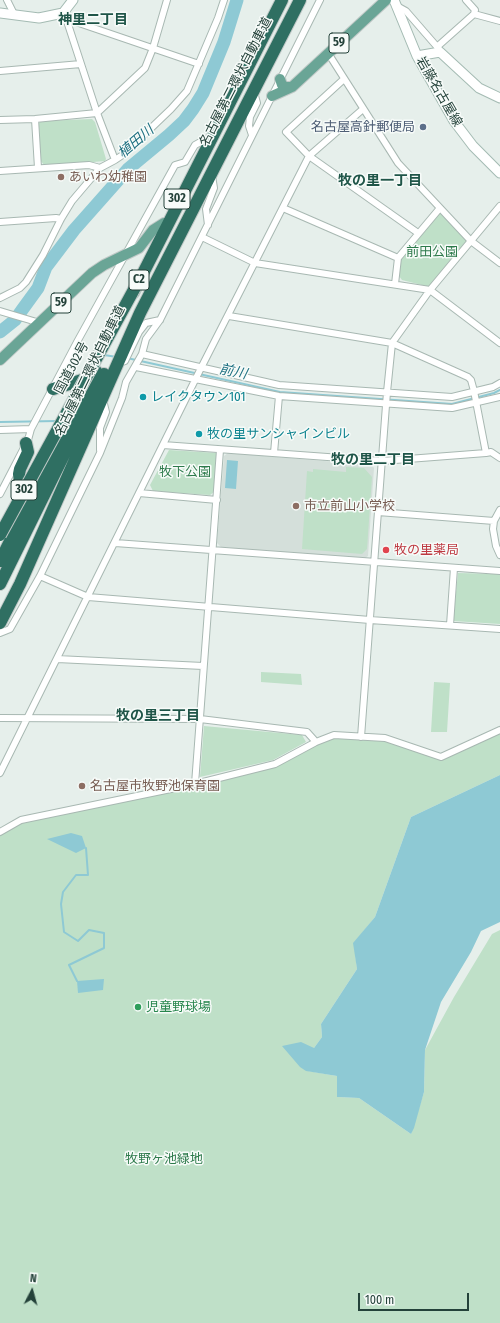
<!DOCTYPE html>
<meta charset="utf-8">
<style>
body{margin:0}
#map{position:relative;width:500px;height:1323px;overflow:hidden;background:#e6efeb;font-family:"Fira Sans Condensed",sans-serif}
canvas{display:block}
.north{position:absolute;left:12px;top:1271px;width:40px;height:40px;-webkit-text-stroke:3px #f7fbf9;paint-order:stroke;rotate:6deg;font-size:11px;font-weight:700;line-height:16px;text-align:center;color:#24423a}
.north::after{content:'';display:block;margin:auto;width:14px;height:18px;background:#24423a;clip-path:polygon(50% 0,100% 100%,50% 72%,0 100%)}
.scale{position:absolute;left:358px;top:1293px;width:111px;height:18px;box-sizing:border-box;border:2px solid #24423a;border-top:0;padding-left:5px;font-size:12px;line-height:14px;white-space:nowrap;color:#24423a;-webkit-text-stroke:3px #f7fbf9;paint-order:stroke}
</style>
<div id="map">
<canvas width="500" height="1323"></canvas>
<div class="north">N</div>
<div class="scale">100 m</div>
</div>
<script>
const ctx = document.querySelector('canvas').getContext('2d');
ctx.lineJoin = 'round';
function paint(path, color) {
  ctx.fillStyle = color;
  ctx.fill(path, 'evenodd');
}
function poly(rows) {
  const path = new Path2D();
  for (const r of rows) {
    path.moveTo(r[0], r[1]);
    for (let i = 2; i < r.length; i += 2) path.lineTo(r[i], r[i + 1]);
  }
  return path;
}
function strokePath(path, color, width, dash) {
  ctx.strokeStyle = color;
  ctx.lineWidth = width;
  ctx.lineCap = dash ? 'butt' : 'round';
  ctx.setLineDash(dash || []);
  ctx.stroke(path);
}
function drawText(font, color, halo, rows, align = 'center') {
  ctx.font = font + ' "Fira Sans Condensed","Noto Sans JP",sans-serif';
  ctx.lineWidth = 3;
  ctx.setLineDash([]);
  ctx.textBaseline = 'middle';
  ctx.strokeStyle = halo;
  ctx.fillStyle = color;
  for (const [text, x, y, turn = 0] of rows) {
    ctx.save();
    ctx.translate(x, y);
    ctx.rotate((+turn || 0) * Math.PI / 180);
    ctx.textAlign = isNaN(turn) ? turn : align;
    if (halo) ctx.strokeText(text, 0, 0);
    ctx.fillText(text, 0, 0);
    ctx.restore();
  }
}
paint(poly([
 [228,453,372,465,374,468,368,556,364,559,221,547,217,543,224,456]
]), '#d4dfda');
paint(poly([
 [92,119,95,122,106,159,105,161,45,166,40,160,37,125,41,121],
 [440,211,467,241,430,287,402,280,399,276,401,258],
 [169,450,217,453,214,492,210,495,153,491,150,485],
 [346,467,364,468,372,477,367,549,362,554,302,549,307,471,313,472,313,469,346,472],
 [458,573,500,574,500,624,453,621],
 [261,672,301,674,302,685,261,682],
 [434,682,450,683,447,732,431,732],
 [204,726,302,735,306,742,273,760,200,777],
 [500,730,500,775,411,817,375,917,354,943,357,969,321,1024,322,1037,314,1048,308,1071,337,1076,337,1097,359,1098,411,1134,424,1092,425,1050,454,997,492,934,500,930,500,1323,0,1323,0,832,21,820,275,764,334,735,385,738,441,757]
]), '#bfe0c8');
paint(poly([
 [227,460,238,461,236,489,225,488],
 [500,775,500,922,481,931,471,952,441,1002,425,1050,424,1092,414,1128,411,1134,359,1098,337,1097,337,1076,306,1071,300,1067,282,1046,301,1042,314,1048,322,1037,321,1024,357,969,353,943,375,917,411,817],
 [71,833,82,836,86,848,76,853,47,839],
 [104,979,103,990,78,993,77,981]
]), '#8ec9d4');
strokePath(poly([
 [104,355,117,357],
 [127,358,280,392,452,404,494,393,500,390],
 [0,422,57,421],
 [77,981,69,965,104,948,104,933,89,930,78,941,64,932,61,904,63,892,76,875,88,875,86,848]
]), '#8ec9d4', 2);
strokePath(poly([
 [0,332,15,320,22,310,38,288,46,267,74,230,128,169,169,135,184,121,193,109,203,93,224,42,237,0]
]), '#8ec9d4', 13);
const street = poly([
 [7,0,14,14],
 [397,6,406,11,439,49],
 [64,12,97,113,115,160],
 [474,14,500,21],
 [67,19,199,64],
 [438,46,474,14,475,10,466,0],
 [328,53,398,163,471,241,500,263],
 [0,71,81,64],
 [344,79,286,132,309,156,418,233],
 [35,119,38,168],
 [0,120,35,119,97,113,145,68,153,48,167,0],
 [252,135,249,126,250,117,257,103,254,92],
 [0,171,89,165,100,168],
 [283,208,398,258],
 [0,222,56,218,61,219],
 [208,225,206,209,214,188,212,176],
 [202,237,255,263,430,290,500,343],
 [395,284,398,258,440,208],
 [0,298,20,288,26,282,43,255,61,219,72,201,100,168,115,160,124,154,171,109,187,91,218,18,224,0],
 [0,311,40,323],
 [229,316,392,343,468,377,471,380,474,391,486,453,491,452,500,458],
 [142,354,279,385,452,397,493,387,500,383],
 [121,362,125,361,139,332,146,323,160,320],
 [136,367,279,396,452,408,500,397],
 [0,430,31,429],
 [163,445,382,461,486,453],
 [100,450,100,428,106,412,103,400],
 [274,453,279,396],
 [139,493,217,500],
 [0,494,28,440,31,429,77,342,175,165,185,162,195,145,206,139],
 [500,510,494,521,493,529,496,546,500,555],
 [378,512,494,521],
 [115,543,500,571],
 [40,576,88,597,370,620,500,629],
 [450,625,454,568],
 [0,633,10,629,40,576,100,453,122,398,126,382,142,354,146,339,160,320,320,0],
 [57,659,203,666],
 [0,718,200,719,307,732,316,742],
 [361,737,387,392,392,343,430,290,500,206],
 [0,773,201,368,309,156,363,109],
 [195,784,220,450],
 [0,832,21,820,195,784,275,764,316,742,334,735,385,738,441,757,500,730]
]);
const secondary = poly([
 [394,0,417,56,454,121,473,146,500,173],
 [0,13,39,18,63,13,73,0],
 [417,56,440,52,479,88,500,98]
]);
const primary = poly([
 [280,79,282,85,286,87,292,87],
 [272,96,292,87,386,0],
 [0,360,92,273,104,265,139,248,153,230,164,223]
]);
const highway = poly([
 [133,293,282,0],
 [53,389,82,380],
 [22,494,19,474,20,469,28,452,26,443],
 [0,561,96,371],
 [0,584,104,374],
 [0,623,20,584,140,313,300,0]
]);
strokePath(street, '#a8b8b2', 8);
strokePath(secondary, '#a4bbb3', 11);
strokePath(primary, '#c2cac8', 12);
strokePath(highway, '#c2cac8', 14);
strokePath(street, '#fff', 6);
strokePath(secondary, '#fff', 9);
strokePath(primary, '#6aa596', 10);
strokePath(highway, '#2f6f62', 12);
const highwayBridge = poly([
 [0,535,137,284]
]);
strokePath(highwayBridge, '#c2cac8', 14, []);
strokePath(highwayBridge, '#2f6f62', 12);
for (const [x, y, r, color] of [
 [423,127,4,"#5c6f8a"],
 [61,177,4,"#8d6e63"],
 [143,397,4,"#0f9aa8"],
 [199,434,4,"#0f9aa8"],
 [296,506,4,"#8d6e63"],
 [386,550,4,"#e0444e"],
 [82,786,4,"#8d6e63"],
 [138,1007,4,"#2e9e5b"]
]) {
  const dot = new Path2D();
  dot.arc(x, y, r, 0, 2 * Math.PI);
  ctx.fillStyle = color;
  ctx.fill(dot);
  strokePath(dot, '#f7fbf9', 1.5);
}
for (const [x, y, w] of [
 [339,43,20],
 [177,199,26],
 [139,280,20],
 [61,303,20],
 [24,490,26]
]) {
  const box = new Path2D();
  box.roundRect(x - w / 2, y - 10, w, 20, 3);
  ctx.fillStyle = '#f7fbf9';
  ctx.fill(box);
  strokePath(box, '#24423a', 1);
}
drawText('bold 12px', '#24423a', null, [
 ["59",339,43],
 ["302",177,199],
 ["C2",139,280],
 ["59",61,303],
 ["302",24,490]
]);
drawText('13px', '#24423a', '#f7fbf9', [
 ["名古屋第二環状自動車道",236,82,-63],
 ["岩藤名古屋線",439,92,60],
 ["国道302号",72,368,-62],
 ["名古屋第二環状自動車道",90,371,-64]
]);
drawText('13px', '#4e5e75', '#f7fbf9', [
 ["名古屋高針郵便局",415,127]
], 'right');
drawText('13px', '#785e54', '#f7fbf9', [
 ["あいわ幼稚園",69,177],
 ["市立前山小学校",304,506],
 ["名古屋市牧野池保育園",90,786]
], 'left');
drawText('13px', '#2d7a4b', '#f7fbf9', [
 ["前田公園",432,252],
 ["牧下公園",185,472],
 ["牧野ヶ池緑地",164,1159]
]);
drawText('13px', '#0d838f', '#f7fbf9', [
 ["レイクタウン101",151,397],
 ["牧の里サンシャインビル",207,434]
], 'left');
drawText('13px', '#be3a42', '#f7fbf9', [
 ["牧の里薬局",394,550]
], 'left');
drawText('13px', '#27864d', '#f7fbf9', [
 ["児童野球場",146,1007]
], 'left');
drawText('bold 14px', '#1f5548', '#f7fbf9', [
 ["神里二丁目",93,20],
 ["牧の里一丁目",380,181],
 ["牧の里二丁目",373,460],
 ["牧の里三丁目",158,716]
]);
drawText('italic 14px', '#1c6f80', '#f7fbf9', [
 ["植田川",136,142,-40],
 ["前川",233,372,12]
]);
</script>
